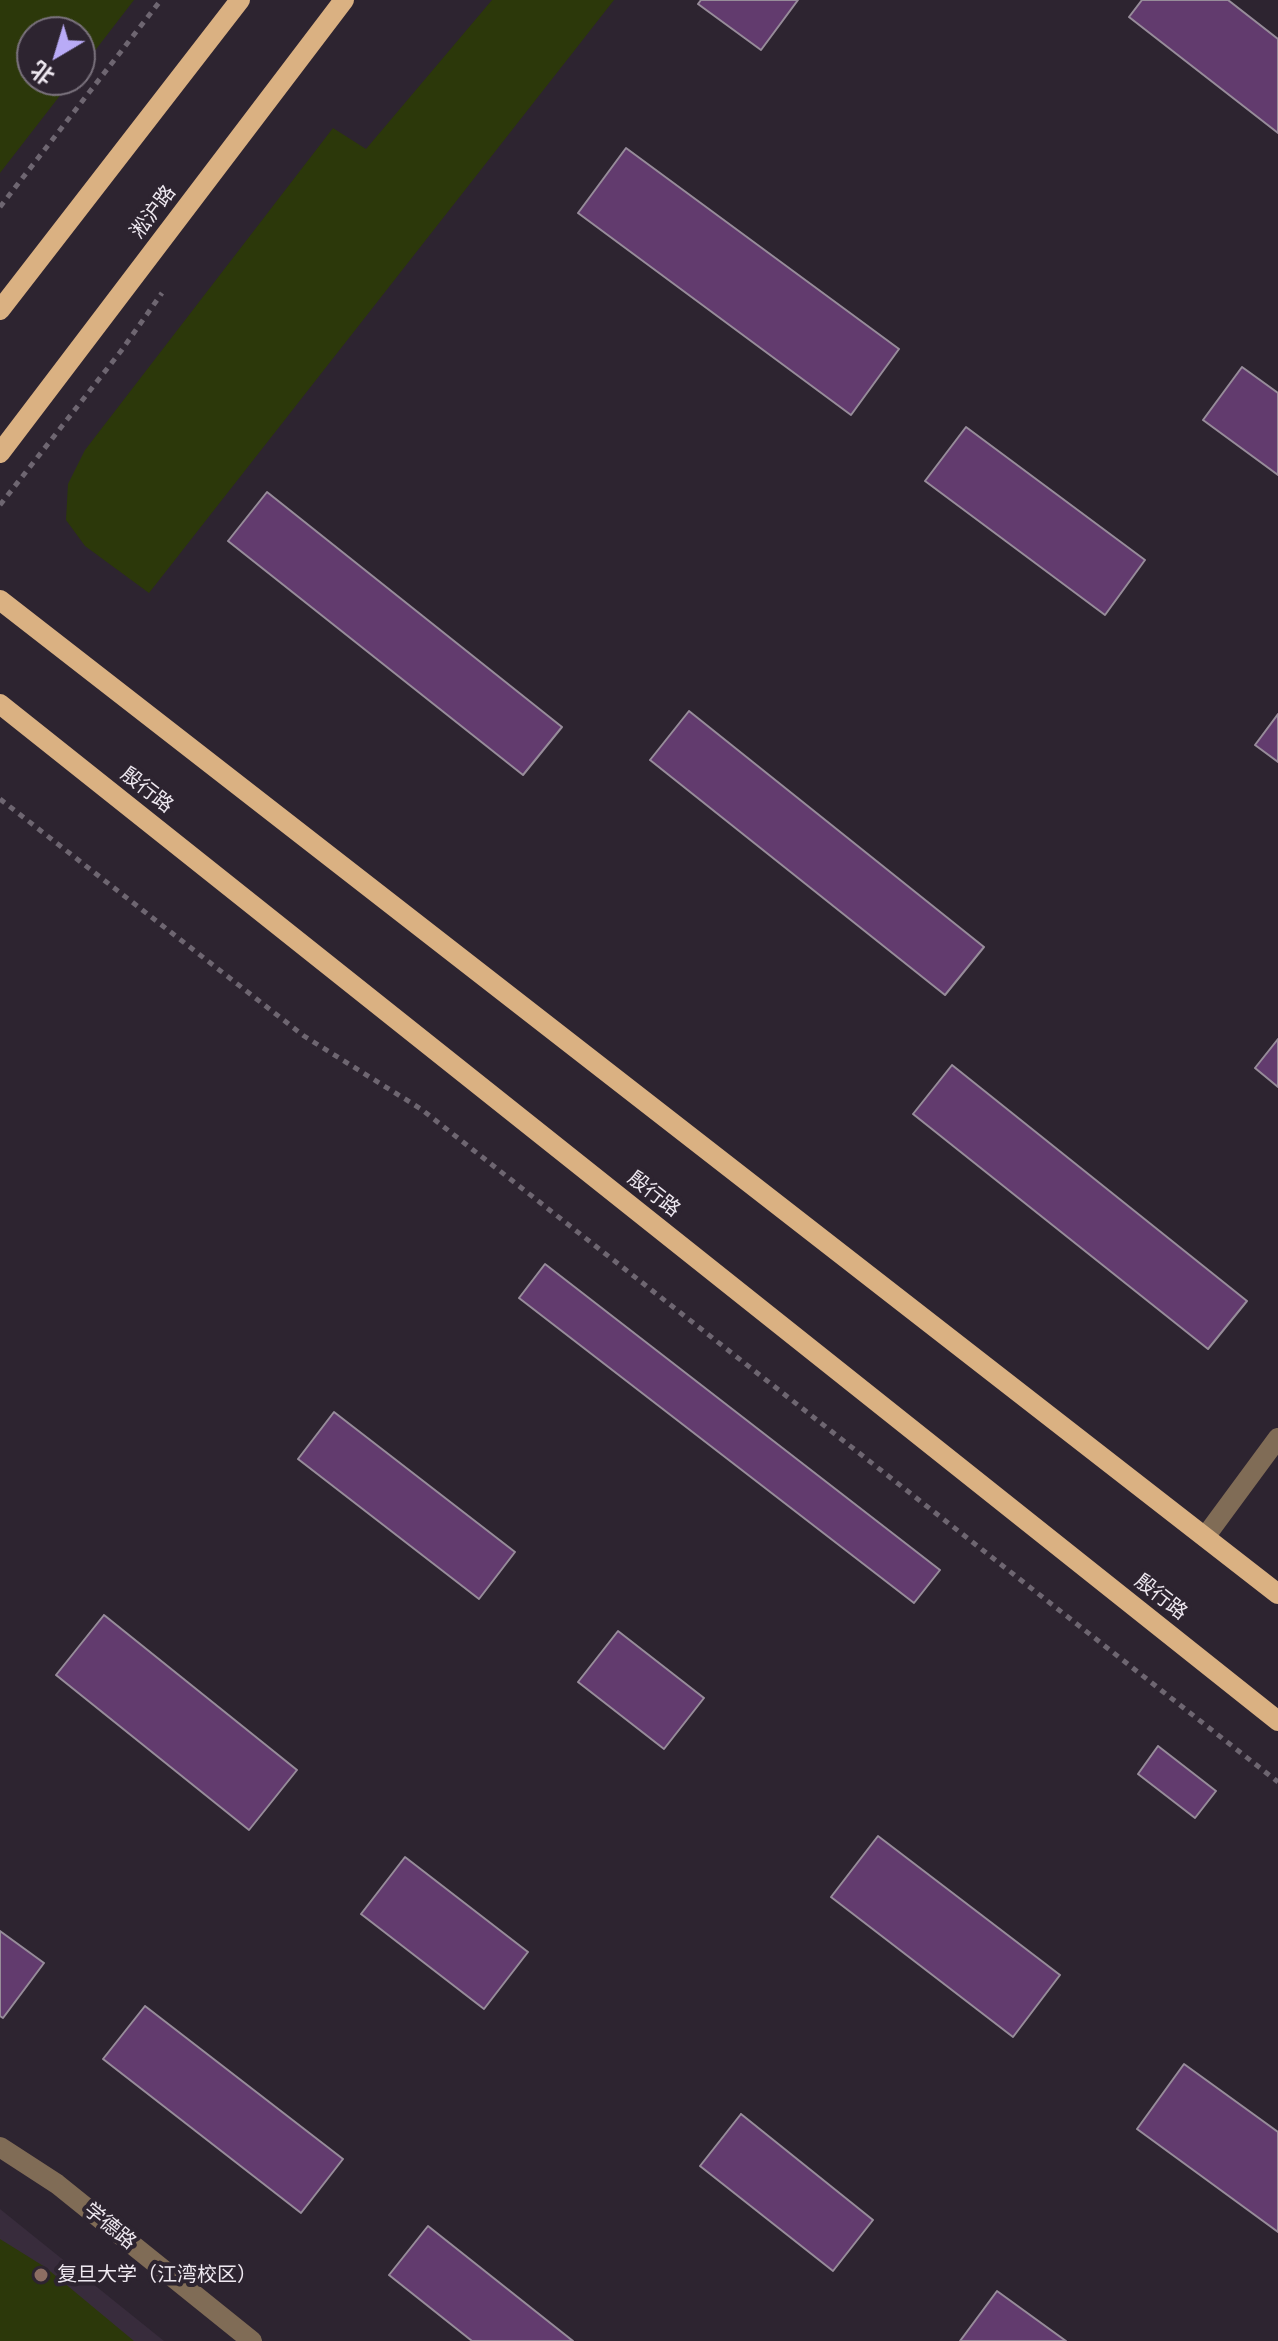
<!DOCTYPE html>
<meta charset="utf-8">
<style>
body{margin:0}
#map{position:relative;width:1278px;height:2341px;overflow:hidden;background:#2d2430;font-family:"Asap Condensed","Noto Sans SC",sans-serif}
canvas{display:block}
.north{position:absolute;left:16px;top:16px;width:80px;height:80px;box-sizing:border-box;background:#2d2430;border:2px solid #7a727d;border-radius:50%;rotate:218deg;font-size:22px;font-weight:700;line-height:32px;text-align:center;color:#eee8f0}
.north::after{content:'';display:block;margin:auto;width:28px;height:36px;background:#b9abf7;clip-path:polygon(50% 0,100% 100%,50% 72%,0 100%)}
</style>
<div id="map">
<canvas width="1278" height="2341"></canvas>
<div class="north">北</div>
</div>
<script>
const ctx = document.querySelector('canvas').getContext('2d');
ctx.lineJoin = 'round';
function paint(path, color) {
  ctx.fillStyle = color;
  ctx.fill(path, 'evenodd');
}
function poly(rows) {
  const path = new Path2D();
  for (const r of rows) {
    path.moveTo(r[0], r[1]);
    for (let i = 2; i < r.length; i += 2) path.lineTo(r[i], r[i + 1]);
  }
  return path;
}
function strokePath(path, color, width, dash) {
  ctx.strokeStyle = color;
  ctx.lineWidth = width;
  ctx.lineCap = dash ? 'butt' : 'round';
  ctx.setLineDash(dash || []);
  ctx.stroke(path);
}
function drawText(font, color, halo, rows, align = 'center') {
  ctx.font = font + ' "Asap Condensed","Noto Sans SC",sans-serif';
  ctx.lineWidth = 8;
  ctx.setLineDash([]);
  ctx.textBaseline = 'middle';
  ctx.strokeStyle = halo;
  ctx.fillStyle = color;
  for (const [text, x, y, turn = 0] of rows) {
    ctx.save();
    ctx.translate(x, y);
    ctx.rotate((+turn || 0) * Math.PI / 180);
    ctx.textAlign = isNaN(turn) ? turn : align;
    if (halo) ctx.strokeText(text, 0, 0);
    ctx.fillText(text, 0, 0);
    ctx.restore();
  }
}
paint(poly([
 [0,2209,164,2341,0,2341]
]), '#382c3c');
paint(poly([
 [0,0,134,0,80,70,80,32,32,32,32,80,72,80,0,173],
 [492,0,614,0,149,593,85,546,66,520,68,484,85,450,333,128,366,149],
 [0,2239,45,2267,134,2341,0,2341]
]), '#2c380a');
const building = poly([
 [701,0,798,0,761,50,698,4,701,0],
 [1142,0,1228,0,1278,39,1278,133,1129,17,1142,0],
 [626,148,899,349,851,415,578,213,626,148],
 [1242,367,1278,393,1278,475,1203,420,1242,367],
 [966,427,1145,560,1105,615,925,481,966,427],
 [267,492,562,727,523,775,228,541,267,492],
 [689,711,984,947,945,995,650,760,689,711],
 [1278,714,1278,762,1255,745,1278,714],
 [1278,1039,1278,1087,1255,1068,1278,1039],
 [952,1065,1247,1301,1208,1349,913,1114,952,1065],
 [545,1264,940,1570,914,1603,519,1298,545,1264],
 [334,1412,515,1552,479,1599,298,1459,334,1412],
 [104,1615,297,1770,249,1830,56,1675,104,1615],
 [618,1631,704,1698,664,1749,578,1682,618,1631],
 [1158,1746,1216,1791,1195,1818,1138,1774,1158,1746],
 [878,1836,1060,1975,1013,2037,831,1897,878,1836],
 [405,1857,528,1952,484,2009,361,1914,405,1857],
 [0,1931,44,1963,3,2018,0,2016,0,1931],
 [145,2006,343,2159,301,2213,103,2059,145,2006],
 [1184,2064,1278,2132,1278,2232,1137,2129,1184,2064],
 [741,2114,873,2220,833,2271,700,2166,741,2114],
 [428,2226,573,2341,472,2341,389,2275,428,2226],
 [997,2291,1066,2341,960,2341,997,2291]
]);
paint(building, '#623b6e');
strokePath(building, '#978c9a', 2);
strokePath(poly([
 [0,207,161,0],
 [0,505,121,351,162,293],
 [0,799,304,1036,421,1109,1278,1782]
]), '#6e6671', 5, [6, 6]);
strokePath(poly([
 [1205,1537,1278,1438],
 [0,2147,57,2184,252,2341]
]), '#806c56', 20);
strokePath(poly([
 [0,310,240,0],
 [0,453,344,0],
 [0,600,1278,1594],
 [0,704,1278,1721]
]), '#dab182', 20);
for (const [x, y, r, color] of [
 [41,2275,8,"#8d6e63"]
]) {
  const dot = new Path2D();
  dot.arc(x, y, r, 0, 2 * Math.PI);
  ctx.fillStyle = color;
  ctx.fill(dot);
  strokePath(dot, '#2d2430', 3);
}
drawText('20px', '#eee8f0', '#2d2430', [
 ["淞沪路",153,212,-53],
 ["殷行路",147,790,38],
 ["殷行路",654,1194,38],
 ["殷行路",1161,1597,38],
 ["学德路",110,2226,39]
]);
drawText('20px', '#eee8f0', '#2d2430', [
 ["复旦大学（江湾校区）",57,2275]
], 'left');
</script>
